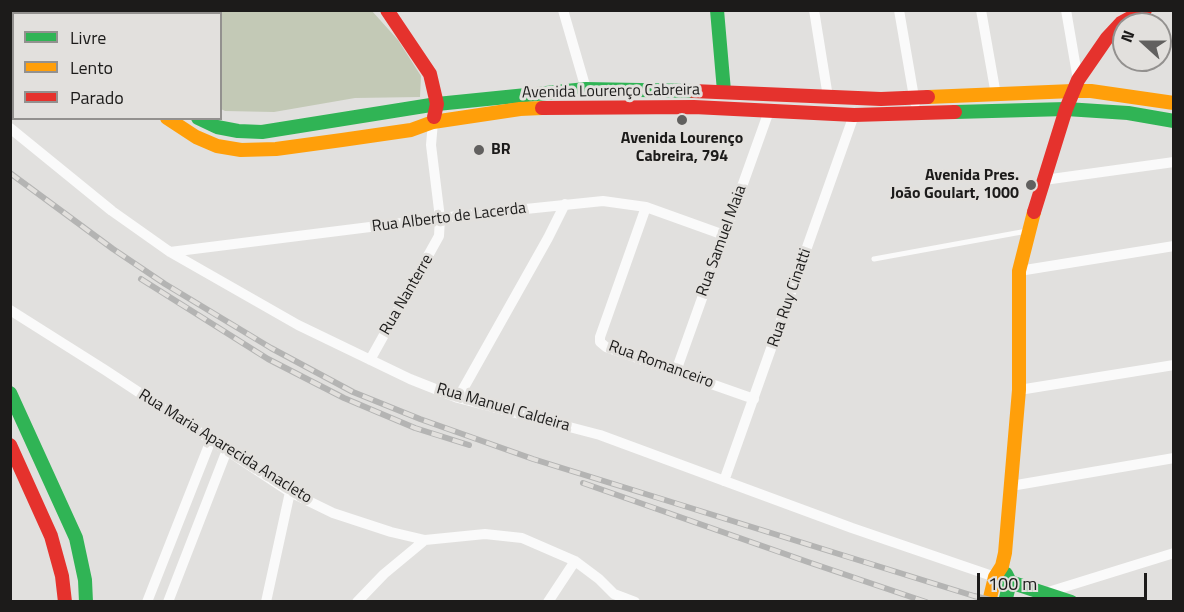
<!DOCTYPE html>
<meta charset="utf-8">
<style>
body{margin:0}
#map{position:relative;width:1184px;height:612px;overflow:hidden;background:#e1e0de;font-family:"Titillium Web",sans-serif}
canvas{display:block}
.frame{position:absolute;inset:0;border:12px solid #1c1b1a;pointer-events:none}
.legend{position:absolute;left:12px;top:12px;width:210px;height:108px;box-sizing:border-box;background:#e2e0dd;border:2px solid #93918f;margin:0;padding:8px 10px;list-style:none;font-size:18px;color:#1c1b1a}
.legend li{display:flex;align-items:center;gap:12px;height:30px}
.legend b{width:30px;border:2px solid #93918f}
.north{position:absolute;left:1112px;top:12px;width:60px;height:60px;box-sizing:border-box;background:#e2e0dd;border:2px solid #93918f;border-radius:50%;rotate:291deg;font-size:16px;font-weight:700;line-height:24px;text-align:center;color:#1c1b1a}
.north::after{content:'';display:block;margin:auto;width:21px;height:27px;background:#61605f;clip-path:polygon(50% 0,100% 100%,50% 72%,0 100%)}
.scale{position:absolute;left:977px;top:573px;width:170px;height:27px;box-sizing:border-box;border:3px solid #1c1b1a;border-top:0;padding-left:8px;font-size:18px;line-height:21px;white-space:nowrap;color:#1c1b1a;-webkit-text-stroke:4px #e2e0dd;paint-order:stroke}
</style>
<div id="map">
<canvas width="1184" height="612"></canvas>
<div class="frame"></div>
<ul class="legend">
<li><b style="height:8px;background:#30b455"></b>Livre</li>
<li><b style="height:8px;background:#ff9f0a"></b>Lento</li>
<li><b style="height:8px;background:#e5322d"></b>Parado</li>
</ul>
<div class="north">N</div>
<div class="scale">100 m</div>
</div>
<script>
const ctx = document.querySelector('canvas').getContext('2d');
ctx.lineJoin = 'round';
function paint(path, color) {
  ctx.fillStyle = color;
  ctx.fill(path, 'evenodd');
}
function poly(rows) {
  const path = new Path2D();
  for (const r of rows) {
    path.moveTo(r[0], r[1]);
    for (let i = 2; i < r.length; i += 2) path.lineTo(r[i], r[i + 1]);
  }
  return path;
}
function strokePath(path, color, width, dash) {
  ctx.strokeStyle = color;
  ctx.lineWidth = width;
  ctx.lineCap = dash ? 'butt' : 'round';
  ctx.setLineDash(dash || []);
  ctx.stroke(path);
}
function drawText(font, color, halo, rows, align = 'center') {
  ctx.font = font + ' "Titillium Web",sans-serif';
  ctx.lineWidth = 6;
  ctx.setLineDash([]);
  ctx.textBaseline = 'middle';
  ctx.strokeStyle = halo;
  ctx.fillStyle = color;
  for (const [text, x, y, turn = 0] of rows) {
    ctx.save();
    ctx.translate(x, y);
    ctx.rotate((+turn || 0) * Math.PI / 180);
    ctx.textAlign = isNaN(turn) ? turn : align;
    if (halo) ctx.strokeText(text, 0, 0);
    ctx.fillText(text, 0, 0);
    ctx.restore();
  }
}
paint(poly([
 [73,11,74,10,208,11,206,14,77,14]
]), '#d5d1cc');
paint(poly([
 [216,10,372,11,398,40,421,76,420,97,355,98,274,112,225,111,221,109,220,14,214,13]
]), '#c3c9b6');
strokePath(poly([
 [874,259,1027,231]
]), '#fafafa', 5);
strokePath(poly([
 [563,10,586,89],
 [814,10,828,97],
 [899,10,915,103],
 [981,10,996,95],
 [1066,10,1078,80],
 [10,128,112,211,170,252,298,325,410,379,458,398,600,435,852,528,1001,579],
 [1044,180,1174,162],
 [646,207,600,337,600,342,606,347,754,399],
 [170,252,458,216,603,201,646,207,724,235],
 [1019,271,1174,246],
 [10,310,105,370,290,492,333,513,391,532,425,540,485,534,522,538,575,561,599,579,614,594,635,602],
 [370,360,439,236,440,218,431,145,433,122],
 [676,371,769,111],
 [1019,390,1174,365],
 [458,398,548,238,565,204],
 [724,481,854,115],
 [1011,486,1174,458],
 [1045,593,1174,553],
 [147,602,211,440],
 [168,602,227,450],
 [266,602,290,492],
 [357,602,384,574,425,540],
 [548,602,575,561]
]), '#fafafa', 10);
strokePath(poly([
 [63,10,67,14],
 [717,10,724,91],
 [1066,109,1128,113,1174,121],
 [955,112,1066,109],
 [198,118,217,127,238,131,262,132,437,104,586,89,693,91],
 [10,393,76,538,85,580,86,602],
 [1010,582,1071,602],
 [1005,602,1010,582,1006,574]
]), '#30b455', 14);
strokePath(poly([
 [1073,91,1091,91,1174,103],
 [928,97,1073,91],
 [167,118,196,137,217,146,241,150,276,149,342,140,411,130,433,122,520,109,542,108],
 [989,602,995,577,1002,566,1005,553,1019,390,1019,271,1034,212]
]), '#ff9f0a', 14);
strokePath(poly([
 [34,10,37,14],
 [387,10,430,74,437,104,434,117],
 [693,91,881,99,928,97],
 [542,108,694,107,854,115,955,112],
 [1034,212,1066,109,1078,80,1107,38,1121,23,1145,10],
 [10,445,51,536,62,576,65,602]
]), '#e5322d', 14);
const rail = poly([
 [10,173,113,249,165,284,271,348,353,392,420,419,533,459,974,596,999,602],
 [141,279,268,359,344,398,415,428,469,445],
 [583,483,808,562,926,602]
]);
strokePath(rail, '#b4b4b3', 6);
strokePath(rail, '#e2e0dd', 4, [11]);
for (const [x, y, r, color] of [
 [682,120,6,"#61605f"],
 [479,150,6,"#61605f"],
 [1031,185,6,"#61605f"]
]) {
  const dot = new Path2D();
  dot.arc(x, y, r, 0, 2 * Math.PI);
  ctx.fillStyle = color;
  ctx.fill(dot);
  strokePath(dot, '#e2e0dd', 2);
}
drawText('16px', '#1c1b1a', '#e2e0dd', [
 ["Avenida Lourenço Cabreira",611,92,-1],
 ["Rua Alberto de Lacerda",449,218,-7],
 ["Rua Samuel Maia",722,241,-70],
 ["Rua Nanterre",407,295,-60],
 ["Rua Ruy Cinatti",790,298,-71],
 ["Rua Romanceiro",661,365,20],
 ["Rua Manuel Caldeira",503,408,16],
 ["Rua Maria Aparecida Anacleto",225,447,32]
]);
drawText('bold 16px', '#1c1b1a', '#e2e0dd', [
 ["Avenida Lourenço",682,139],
 ["Cabreira, 794",682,157],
 ["BR",491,150,"left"],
 ["Avenida Pres.",1019,176,"right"],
 ["João Goulart, 1000",1019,194,"right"]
]);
</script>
